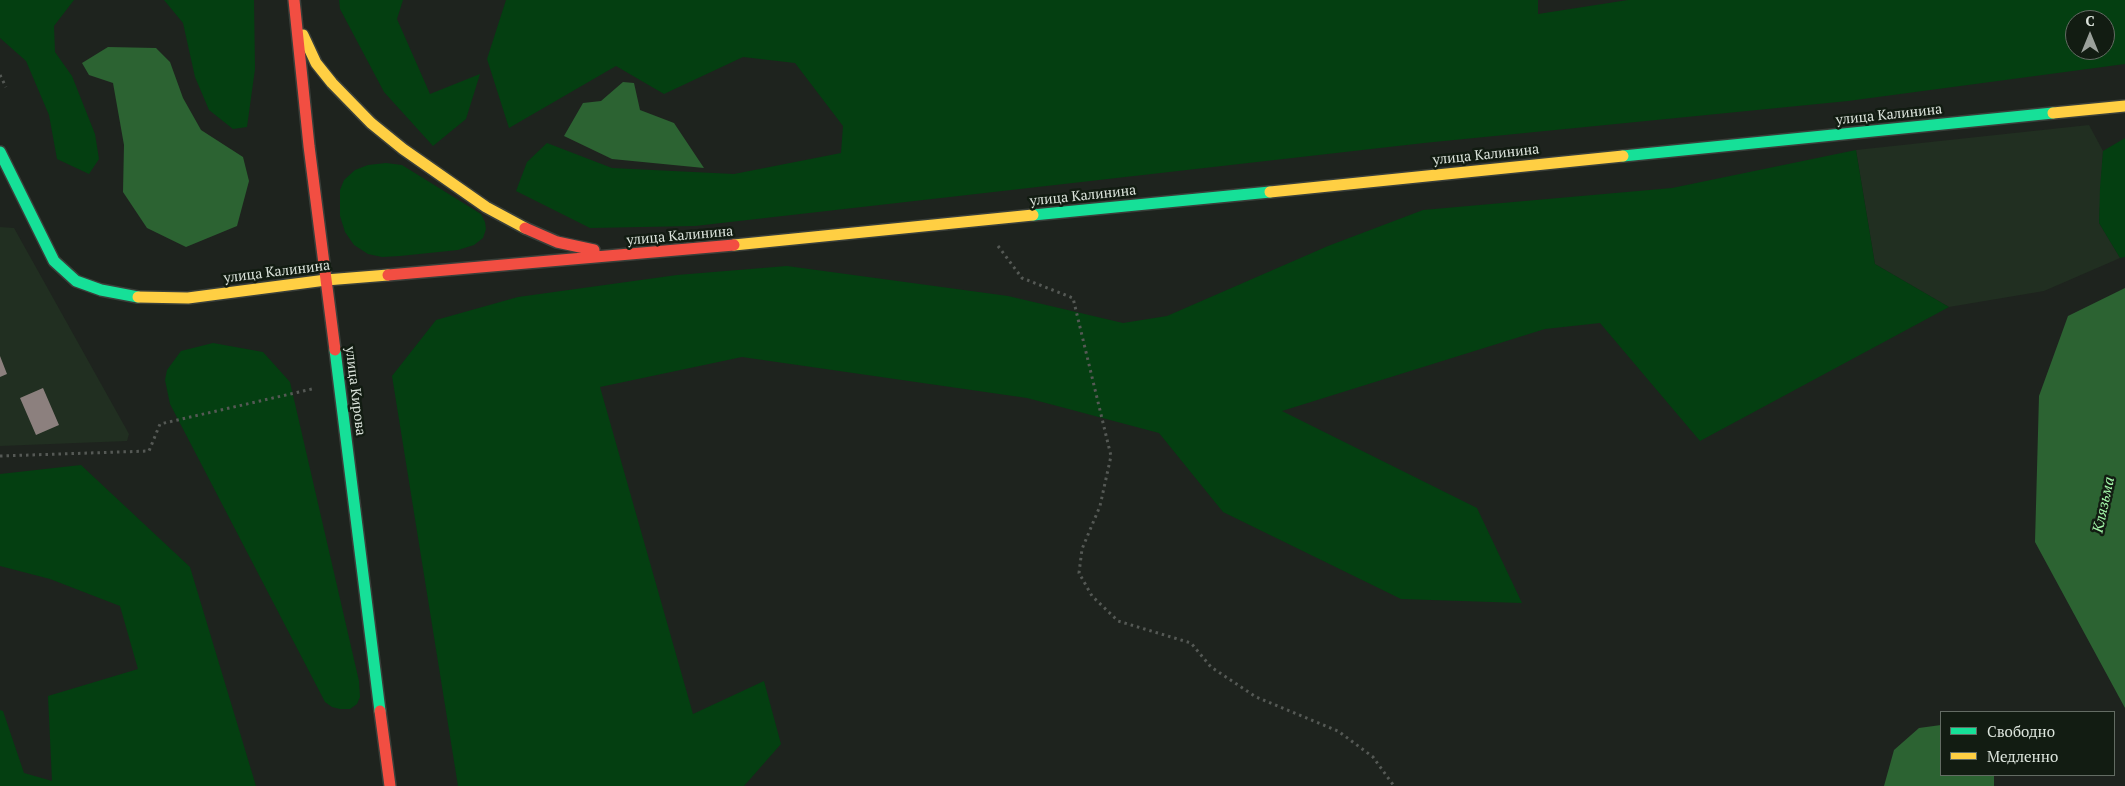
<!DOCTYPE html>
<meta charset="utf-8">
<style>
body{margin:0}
#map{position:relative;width:2125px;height:786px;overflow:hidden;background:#1e231e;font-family:"PT Serif",serif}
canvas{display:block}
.legend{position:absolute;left:1940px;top:711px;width:175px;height:65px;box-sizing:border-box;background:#121c12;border:1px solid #636c63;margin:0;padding:6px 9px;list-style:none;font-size:15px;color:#dce4dc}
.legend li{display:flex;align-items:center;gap:10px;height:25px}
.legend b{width:25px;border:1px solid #636c63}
.north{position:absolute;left:2065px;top:10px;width:50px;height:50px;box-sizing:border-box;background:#121c12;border:1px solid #636c63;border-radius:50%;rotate:0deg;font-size:14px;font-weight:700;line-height:20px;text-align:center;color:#dce4dc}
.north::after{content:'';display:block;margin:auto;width:18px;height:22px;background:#9aa09a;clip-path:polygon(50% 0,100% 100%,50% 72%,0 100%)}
</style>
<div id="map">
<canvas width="2125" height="786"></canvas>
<ul class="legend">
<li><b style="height:6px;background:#16e098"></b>Свободно</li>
<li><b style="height:6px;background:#ffcf43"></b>Медленно</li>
</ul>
<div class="north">С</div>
</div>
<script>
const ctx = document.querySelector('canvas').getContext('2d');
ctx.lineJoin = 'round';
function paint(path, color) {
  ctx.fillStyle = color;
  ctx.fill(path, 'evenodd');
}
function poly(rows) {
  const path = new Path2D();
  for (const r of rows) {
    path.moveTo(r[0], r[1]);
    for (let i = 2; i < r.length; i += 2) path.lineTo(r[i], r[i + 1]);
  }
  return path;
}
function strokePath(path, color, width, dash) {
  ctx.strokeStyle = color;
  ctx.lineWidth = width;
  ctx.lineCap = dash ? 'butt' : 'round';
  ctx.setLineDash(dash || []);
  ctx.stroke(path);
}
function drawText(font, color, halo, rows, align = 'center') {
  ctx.font = font + ' "PT Serif",serif';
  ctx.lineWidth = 5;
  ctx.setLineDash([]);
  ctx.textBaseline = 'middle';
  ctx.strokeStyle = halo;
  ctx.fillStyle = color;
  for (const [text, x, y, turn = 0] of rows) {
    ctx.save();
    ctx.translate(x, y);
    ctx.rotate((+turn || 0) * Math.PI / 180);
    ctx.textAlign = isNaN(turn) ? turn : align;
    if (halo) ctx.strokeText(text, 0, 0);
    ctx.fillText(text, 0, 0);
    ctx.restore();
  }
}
paint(poly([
 [2089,125,2103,151,2099,223,2120,258,2044,291,1949,307,1875,264,1856,150],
 [0,227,14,228,129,434,127,441,0,446]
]), '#212f21');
paint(poly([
 [0,0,74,0,54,26,55,52,72,76,95,134,99,159,89,174,57,159,49,115,26,61,0,38],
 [164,0,254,0,255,69,247,127,233,129,209,110,195,77,183,23],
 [339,0,403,0,397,19,430,94,480,74,466,119,433,146,384,92,340,9],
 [506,0,1538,0,1538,14,1628,0,2125,0,2125,64,1848,101,1424,143,695,226,590,228,516,191,527,162,547,143,612,168,734,174,841,153,843,126,795,63,743,57,664,94,616,66,509,128,487,59],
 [2075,20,2105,20,2105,50,2075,50],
 [2125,138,2125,257,2120,258,2099,223,2100,188,2103,151],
 [1856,150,1875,264,1949,307,1700,441,1600,323,1545,329,1282,411,1477,508,1522,603,1401,599,1223,512,1159,433,1027,398,742,357,600,387,693,714,764,681,781,744,744,786,458,786,392,376,436,320,518,297,677,275,787,266,1008,296,1123,323,1167,316,1328,246,1423,210,1672,188],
 [386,163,402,165,481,214,485,222,486,229,483,238,474,245,458,250,400,256,382,257,368,254,354,245,345,232,340,216,340,190,344,180,355,170,368,165],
 [213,343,263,352,290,382,359,681,360,697,357,704,350,709,340,709,332,707,325,702,170,404,165,380,167,370,181,351],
 [81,465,190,567,256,786,0,786,0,710,3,711,24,773,52,781,48,696,138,669,120,606,50,579,0,566,0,474]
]), '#043f11');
paint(poly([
 [108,47,156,48,170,62,183,98,201,130,243,157,249,181,237,226,186,247,147,228,123,192,124,145,113,83,89,75,82,63],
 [623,82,634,83,640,110,674,123,704,168,612,159,564,136,583,103,601,101],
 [2125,288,2125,708,2035,542,2039,396,2068,316],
 [1941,725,1941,775,1994,775,1994,786,1884,786,1894,750,1919,728]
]), '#2c6332');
paint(poly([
 [0,356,7,374,0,377],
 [43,388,59,425,36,435,20,398]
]), '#8c807e');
const fast = poly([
 [0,152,54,261,76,281,101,290,138,297],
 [1623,156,2053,113],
 [1033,215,1270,192],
 [335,350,380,711]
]);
const slow = poly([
 [303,35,316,63,332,83,371,123,403,149,486,207,525,228],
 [2053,113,2125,106],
 [1270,192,1623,156],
 [734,245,1033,215],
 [138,297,188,298,326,280,388,275]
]);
const jam = poly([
 [294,0,309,146,335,350],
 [525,228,557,242,594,250],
 [388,275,734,245],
 [380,711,390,786]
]);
strokePath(fast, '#3a3f3a', 14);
strokePath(slow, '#3a3f3a', 14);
strokePath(jam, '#3a3f3a', 14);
strokePath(poly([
 [0,75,6,87],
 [998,246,1022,278,1073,298,1111,456,1100,506,1082,549,1079,573,1092,596,1118,621,1191,643,1211,667,1256,697,1338,731,1373,757,1394,786],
 [0,456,149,451,160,424,312,389]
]), '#555955', 3, [2.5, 4]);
strokePath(fast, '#16e098', 11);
strokePath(slow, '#ffcf43', 11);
strokePath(jam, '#f24e42', 11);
drawText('14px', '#dce4dc', '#121c12', [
 ["улица Калинина",1889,115,-6],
 ["улица Калинина",1486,155,-6],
 ["улица Калинина",1083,196,-6],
 ["улица Калинина",680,236,-5],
 ["улица Калинина",277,272,-7],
 ["улица Кирова",355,391,83]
]);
drawText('italic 15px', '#a5f9ab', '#121c12', [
 ["Клязьма",2104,505,-78]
]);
</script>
